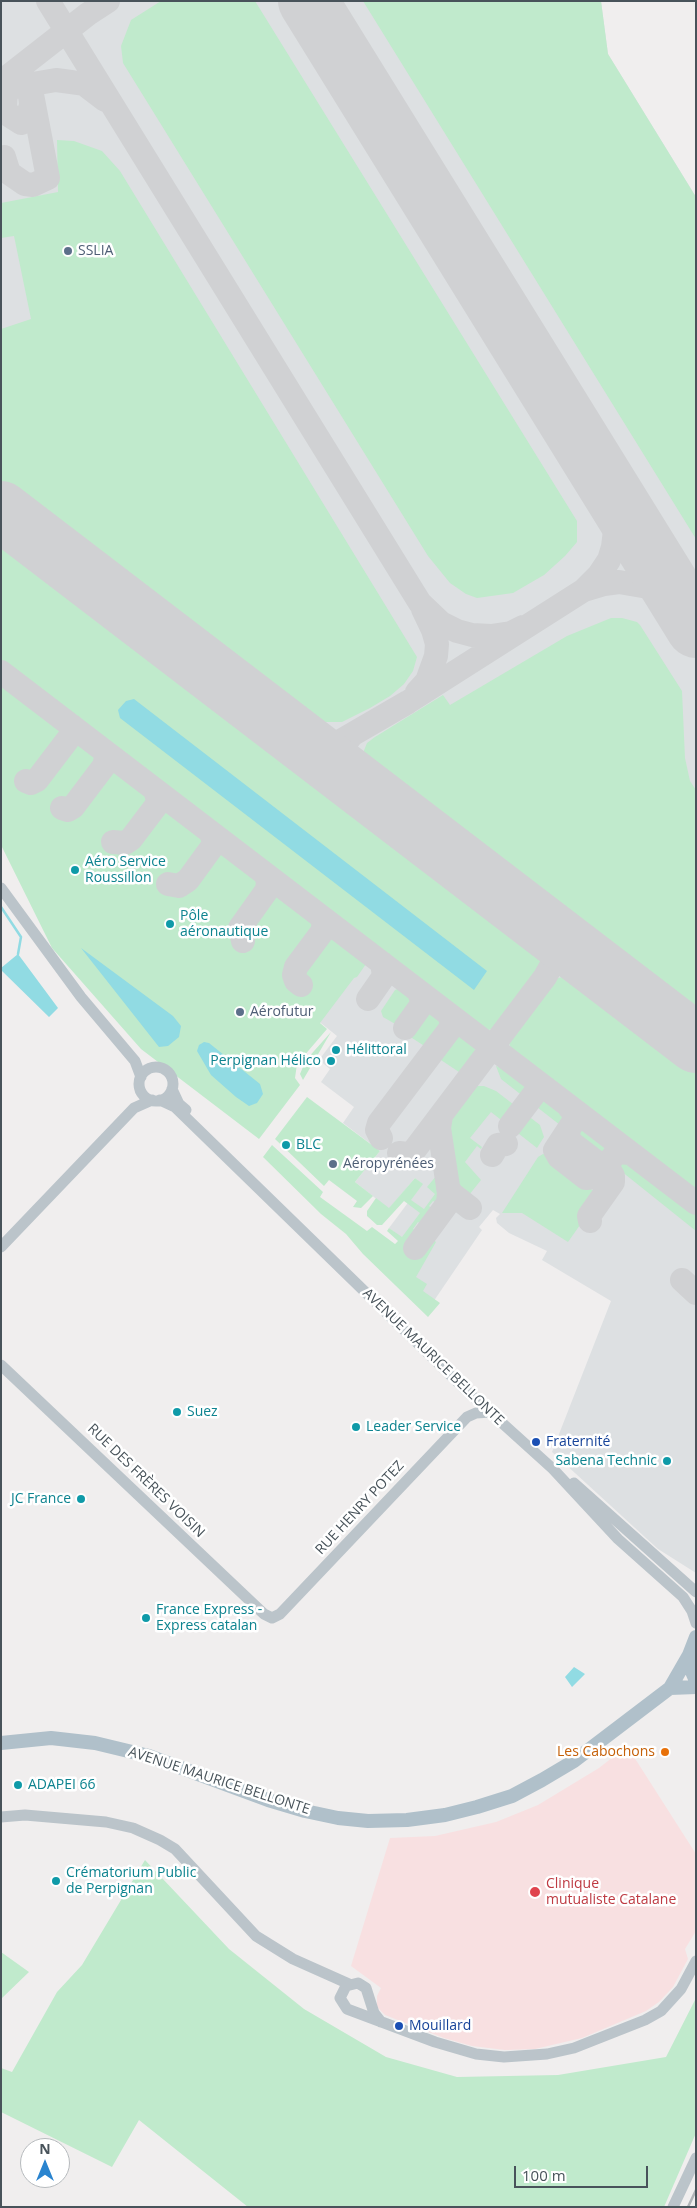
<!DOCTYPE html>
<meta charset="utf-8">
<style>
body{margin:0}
#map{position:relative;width:697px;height:2208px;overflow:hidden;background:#f0eeee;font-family:"Open Sans",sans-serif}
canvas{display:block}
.frame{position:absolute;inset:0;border:2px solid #48535a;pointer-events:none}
.north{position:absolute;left:20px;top:2138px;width:50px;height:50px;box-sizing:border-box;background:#fff;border:1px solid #b6babd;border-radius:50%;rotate:0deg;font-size:14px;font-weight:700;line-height:20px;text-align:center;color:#48535a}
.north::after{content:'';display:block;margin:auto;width:18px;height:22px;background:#2a84cf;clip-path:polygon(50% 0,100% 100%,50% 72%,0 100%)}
.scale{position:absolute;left:514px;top:2166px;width:134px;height:22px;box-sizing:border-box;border:2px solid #48535a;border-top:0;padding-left:6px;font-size:15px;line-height:18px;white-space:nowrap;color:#48535a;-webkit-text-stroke:4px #fff;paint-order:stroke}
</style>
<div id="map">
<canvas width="697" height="2208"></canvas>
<div class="frame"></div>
<div class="north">N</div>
<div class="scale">100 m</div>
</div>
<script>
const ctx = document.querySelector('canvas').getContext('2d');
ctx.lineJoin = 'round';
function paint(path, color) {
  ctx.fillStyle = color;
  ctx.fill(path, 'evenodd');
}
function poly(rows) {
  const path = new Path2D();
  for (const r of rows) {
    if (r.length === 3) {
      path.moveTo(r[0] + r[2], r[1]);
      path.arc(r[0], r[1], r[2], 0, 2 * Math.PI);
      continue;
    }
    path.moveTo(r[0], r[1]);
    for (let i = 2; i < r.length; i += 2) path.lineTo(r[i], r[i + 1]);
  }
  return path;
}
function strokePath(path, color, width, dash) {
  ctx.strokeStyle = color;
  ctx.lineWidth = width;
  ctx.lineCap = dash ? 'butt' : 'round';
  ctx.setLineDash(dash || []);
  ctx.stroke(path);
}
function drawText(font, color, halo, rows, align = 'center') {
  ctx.font = font + ' "Open Sans",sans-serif';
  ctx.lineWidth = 5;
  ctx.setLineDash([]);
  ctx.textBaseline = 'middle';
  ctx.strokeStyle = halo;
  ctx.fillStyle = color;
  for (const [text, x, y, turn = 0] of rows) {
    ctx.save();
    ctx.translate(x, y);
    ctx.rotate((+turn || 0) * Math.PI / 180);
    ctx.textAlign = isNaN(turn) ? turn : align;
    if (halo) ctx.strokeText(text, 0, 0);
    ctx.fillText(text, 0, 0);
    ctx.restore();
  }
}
paint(poly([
 [627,1746,696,1854,696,1931,685,1949,688,1959,673,1987,659,2002,646,2011,582,2038,535,2049,505,2050,472,2046,444,2038,385,2015,377,2007,377,1996,381,1988,351,1966,390,1838,435,1836,496,1822,538,1805,599,1768]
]), '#f8e0e1');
paint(poly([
 [1,1,601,1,608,54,696,197,696,1573,658,1549,552,1452,611,1301,542,1260,547,1251,509,1233,497,1223,496,1218,500,1214,493,1210,479,1227,482,1230,427,1311,401,1238,389,1228,422,1184,415,1178,389,1209,355,1182,380,1151,343,1123,354,1107,321,1082,330,1069,319,1060,337,1036,285,994,1,803]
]), '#dde0e2');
paint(poly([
 [161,1,255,1,577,521,577,542,565,556,544,575,513,593,477,598,466,594,450,583,428,556,123,63,121,46,131,20],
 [363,1,601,1,608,54,696,197,696,539],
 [57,140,74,141,102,151,120,171,417,657,413,671,404,684,390,696,370,708,342,722,308,722,291,716,1,494,1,329,31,319,14,236,1,238,1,203,58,192],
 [1,533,9,534,527,932,540,950,540,968,538,974,501,1024,489,1030,476,1028,1,662],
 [611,618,622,618,637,622,640,625,682,691,685,758,690,781,696,790,696,1027,373,781,363,763,363,753,367,743,375,737,443,695,450,705,567,636],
 [1,679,365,961,366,964,357,977,354,978,320,1023,327,1029,297,1064,295,1078,300,1085,259,1139,141,1049,52,948,1,845],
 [570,974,588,978,696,1060,696,1195,513,1055,509,1043,513,1032,550,981],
 [400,988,414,997,415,1001,400,1024,397,1025,383,1017,381,1011,395,990],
 [428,1010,434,1011,445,1020,445,1025,431,1045,426,1047,412,1038,410,1035,425,1012],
 [331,1032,303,1080,300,1074,306,1060],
 [458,1033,464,1034,471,1041,475,1049,473,1063,462,1074,441,1060,440,1057],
 [496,1066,509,1070,568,1115,568,1119,564,1125,560,1125,501,1079],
 [477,1086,484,1086,496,1091,540,1125,544,1137,537,1148,491,1112,470,1138,482,1147,481,1149,477,1146,465,1162,481,1180,465,1200,457,1194,445,1121,469,1089],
 [307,1097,380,1151,355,1182,373,1196,361,1208,353,1207,357,1201,329,1180,324,1186,275,1139],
 [581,1127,607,1144,609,1148,605,1156,598,1155,576,1137,575,1131],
 [434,1135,443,1200,437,1203,433,1201,429,1206,434,1210,423,1226,418,1222,413,1229,420,1233,412,1245,417,1249,427,1235,436,1242,416,1277,427,1284,423,1291,440,1303,428,1317,363,1254,346,1234,321,1214,263,1157,272,1145,323,1192,320,1197,367,1231,372,1227,395,1244,398,1241,387,1231,389,1228,402,1237,420,1213,404,1201,382,1225,377,1225,367,1216,367,1211,376,1198,389,1208,415,1178,423,1184,411,1200,424,1209,435,1194,427,1187,437,1175,433,1143],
 [566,1145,595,1168,592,1171,585,1169,563,1152],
 [543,1154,548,1155,596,1193,578,1218,580,1225,568,1242,522,1213,502,1213,538,1157],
 [622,1158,696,1212,696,1231,616,1167,619,1160],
 [145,1860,229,1949,304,2009,386,2057,457,2077,558,2075,666,2057,696,1998,696,2133,664,2207,248,2207,139,2120,112,2167,1,2112,1,2068,12,2072,57,1992,82,1965],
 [1,1952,29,1972,1,1999]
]), '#c0eacc');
paint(poly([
 [134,699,487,971,474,990,120,718,118,710,126,701],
 [81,948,173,1016,181,1026,179,1037,168,1046,159,1047],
 [18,954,58,1008,49,1017,1,970,1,968],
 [204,1042,209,1043,260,1084,263,1094,257,1103,249,1106,236,1097,211,1075,197,1051,199,1045],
 [574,1667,585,1674,572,1687,565,1677]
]), '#91dbe3');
strokePath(poly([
 [1,907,21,937,18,954]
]), '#91dbe3', 2.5);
strokePath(poly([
 [48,1,420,603,441,623,457,631,472,635,491,636,511,633,523,627],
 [1,82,88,14,108,1],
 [15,87,56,80,71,82,84,84,105,100],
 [6,89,5,108,10,116,21,123,28,115,31,105,30,95],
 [4,157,9,173,25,184,33,185,48,178,30,84],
 [1,520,12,522,24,529],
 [584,590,604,584,619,582,648,587,672,599,688,617],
 [1,672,696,1203],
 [417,692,427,681,436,656,437,644,433,630,423,609],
 [296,737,312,747,322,749,334,745,408,702,584,590,599,575,609,560,613,547,617,514,609,486],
 [349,778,339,767,336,755,351,736],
 [26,781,31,783,37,780,72,734,72,726],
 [62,808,68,810,73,807,104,766,106,758,104,751],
 [113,842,125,843,131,839,156,806,158,800,155,790],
 [168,884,179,886,188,880,212,847,214,840,210,832],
 [243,941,240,928,267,890,268,882,266,875],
 [301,985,296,981,294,975,296,967,322,932,324,924,321,917],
 [368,999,384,976,382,963],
 [405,1028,420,1007,422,1001,419,992],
 [569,1107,574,1113,574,1121,555,1150,559,1157,586,1178,596,1177,617,1152,630,1153],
 [510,1126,541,1085],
 [568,1130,569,1141,611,1173],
 [381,1138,377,1130,379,1123,450,1029,452,1023,449,1015],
 [399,1153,408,1154,413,1152,545,977,554,961,555,946,549,934,533,918],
 [492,1155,498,1145,506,1144],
 [448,1188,452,1194,470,1208],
 [590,1221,589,1216,613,1182,613,1176,609,1169,609,1161,605,1163],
 [415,1248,448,1203,449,1193,439,1128,441,1116],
 [682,1280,696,1293]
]), '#d0d1d3', 24);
strokePath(poly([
 [308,1,696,628],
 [1,511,696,1043]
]), '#d0d1d3', 60);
strokePath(poly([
 [1,888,81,997,135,1061,141,1077],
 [156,1084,17],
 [172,1089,179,1104,186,1110],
 [160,1100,175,1107,470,1394,553,1469,618,1539,683,1597,692,1611,696,1623],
 [1,1247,134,1108,152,1100],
 [1,1365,264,1614,272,1618,280,1614,467,1417,476,1413,491,1412],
 [574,1483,696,1592],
 [1,1817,25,1815,106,1822,133,1828,160,1840,175,1849,256,1936,293,1959,349,1984],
 [381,2022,374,2013,366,1988,358,1983,346,1986,340,1998,347,2009,435,2042,476,2054,504,2057,547,2054,574,2048,645,2020,661,2011,681,1989,696,1961],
 [673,2207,696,2158]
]), '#bbc4ca', 11);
strokePath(poly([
 [696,1637,689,1655,690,1667,696,1681],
 [670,1688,696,1687],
 [1,1743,51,1738,95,1743,149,1756,268,1800,305,1811,338,1818,368,1821,407,1820,445,1815,477,1807,512,1796,542,1780,574,1761,670,1688,689,1655]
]), '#b0c0ca', 14);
strokePath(poly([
 [688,2207,696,2190]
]), '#b1b4b8', 2.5);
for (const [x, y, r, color] of [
 [68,251,5,"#5c6f8a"],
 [75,870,5,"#0f9aa8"],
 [170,924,5,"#0f9aa8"],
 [240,1012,5,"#5c6f8a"],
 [336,1050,5,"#0f9aa8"],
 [331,1061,5,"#0f9aa8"],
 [286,1145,5,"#0f9aa8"],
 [333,1164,5,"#5c6f8a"],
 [177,1412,5,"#0f9aa8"],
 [356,1427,5,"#0f9aa8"],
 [536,1442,5,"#1a4fb4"],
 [667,1461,5,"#0f9aa8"],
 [81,1499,5,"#0f9aa8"],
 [146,1618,5,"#0f9aa8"],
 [665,1752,5,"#e8710a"],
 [18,1785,5,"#0f9aa8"],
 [56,1881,5,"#0f9aa8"],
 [535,1892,6,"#e0444e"],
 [399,2026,5,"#1a4fb4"]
]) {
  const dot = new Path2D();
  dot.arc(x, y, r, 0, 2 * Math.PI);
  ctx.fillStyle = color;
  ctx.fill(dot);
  strokePath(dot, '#fff', 2);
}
drawText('14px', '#4e5e75', '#fff', [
 ["SSLIA",78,251],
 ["Aérofutur",250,1012],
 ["Aéropyrénées",343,1164]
], 'left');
drawText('14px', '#0d838f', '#fff', [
 ["Aéro Service",85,862],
 ["Roussillon",85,878],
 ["Pôle",180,916],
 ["aéronautique",180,932],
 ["Hélittoral",346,1050],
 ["Perpignan Hélico",321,1061,"right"],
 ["BLC",296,1145],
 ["Suez",187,1412],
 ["Leader Service",366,1427],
 ["Sabena Technic",657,1461,"right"],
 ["JC France",71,1499,"right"],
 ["France Express -",156,1610],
 ["Express catalan",156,1626],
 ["ADAPEI 66",28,1785],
 ["Crématorium Public",66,1873],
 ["de Perpignan",66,1889]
], 'left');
drawText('14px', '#48535a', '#fff', [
 ["AVENUE MAURICE BELLONTE",433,1357,44],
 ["RUE DES FRÈRES VOISIN",146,1481,44],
 ["RUE HENRY POTEZ",360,1508,-47],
 ["AVENUE MAURICE BELLONTE",219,1781,18]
]);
drawText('14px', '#164399', '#fff', [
 ["Fraternité",546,1442],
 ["Mouillard",409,2026]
], 'left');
drawText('14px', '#c56008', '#fff', [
 ["Les Cabochons",655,1752]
], 'right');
drawText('14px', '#be3a42', '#fff', [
 ["Clinique",546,1884],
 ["mutualiste Catalane",546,1900]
], 'left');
</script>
